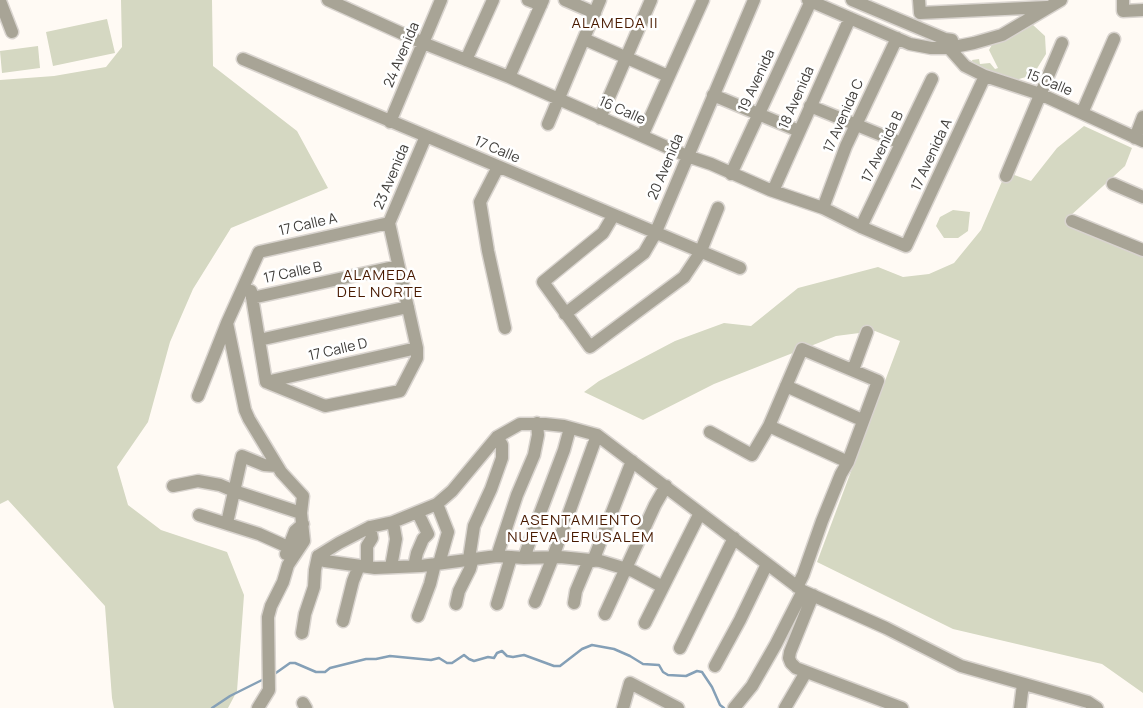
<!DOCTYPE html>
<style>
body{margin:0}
canvas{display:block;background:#fffaf4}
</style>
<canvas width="1143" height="708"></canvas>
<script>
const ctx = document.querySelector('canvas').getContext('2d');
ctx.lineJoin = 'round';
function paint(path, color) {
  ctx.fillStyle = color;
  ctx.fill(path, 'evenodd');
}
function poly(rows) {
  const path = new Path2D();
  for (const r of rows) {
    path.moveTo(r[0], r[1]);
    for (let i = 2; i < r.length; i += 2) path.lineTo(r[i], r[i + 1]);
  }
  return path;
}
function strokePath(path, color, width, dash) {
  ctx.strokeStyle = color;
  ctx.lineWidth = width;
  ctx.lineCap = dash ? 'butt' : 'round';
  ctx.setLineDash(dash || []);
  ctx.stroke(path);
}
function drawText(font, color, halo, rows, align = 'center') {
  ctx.font = font + ' Manrope,sans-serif';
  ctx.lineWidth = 5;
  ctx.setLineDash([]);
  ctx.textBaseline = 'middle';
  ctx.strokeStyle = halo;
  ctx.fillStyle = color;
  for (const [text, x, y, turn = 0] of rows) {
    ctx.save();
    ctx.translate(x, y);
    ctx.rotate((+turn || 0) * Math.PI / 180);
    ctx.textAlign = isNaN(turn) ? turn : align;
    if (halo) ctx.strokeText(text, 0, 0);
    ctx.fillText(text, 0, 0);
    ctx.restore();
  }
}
paint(poly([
 [121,0,212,0,213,66,297,131,328,188,231,228,193,289,170,342,148,422,117,467,128,505,161,530,227,552,244,595,237,691,228,708,114,708,112,698,105,606,8,500,0,504,0,80,54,76,106,67,122,47],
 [107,19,115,53,53,66,46,32],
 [1032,24,1045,36,1046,54,1033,75,1012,81,975,70,972,60,979,59,980,64,990,63,995,69,998,68,989,50,993,43],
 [38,46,40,68,2,73,0,51],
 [1084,126,1132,148,1125,166,1069,217,1143,247,1143,693,1102,664,953,629,817,562,900,341,875,331,836,336,714,384,643,420,584,392,599,381,675,341,724,323,751,326,798,288,878,267,903,277,929,274,954,263,981,230,1006,172,1031,181,1057,148],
 [953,210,970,212,968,231,958,238,944,238,936,226,940,217]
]), '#d5d8c2');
strokePath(poly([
 [273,675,290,663,295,663,316,672,325,672,330,668,366,659,376,659,390,656,431,660,439,658,447,663,452,663,464,655,469,659,474,661,488,657,494,658,497,653,502,651,507,656,513,657,524,655,554,666,560,666,582,649,592,645,614,649,630,656,643,664,659,665,663,672,668,675,686,676,697,671,702,672,712,687,720,705,724,708],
 [212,708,230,696,264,679]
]), '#85a0b7', 2.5);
const minor = poly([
 [328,0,423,43,509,77,687,156,711,164,770,190,823,208,861,227,906,246,985,76],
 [528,0,541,5],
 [565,0,595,13],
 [808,0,910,44,931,48,949,48,974,43,1002,35,1061,0],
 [852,0,945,39,952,40],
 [919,0,920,13,1047,7],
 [1123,0,1123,11,1143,10],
 [0,1,12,32],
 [584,39,668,76],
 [945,39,949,48,965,66,985,76,1040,94,1143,141],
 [243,59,740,268],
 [466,60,493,0],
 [509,77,543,0],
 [713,95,799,131],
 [810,106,901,143],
 [1082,113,1114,39],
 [600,118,651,0],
 [390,122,441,0],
 [548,124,600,0],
 [642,136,703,0],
 [1135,138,1143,117],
 [498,167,480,202,488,251,505,328],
 [731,174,811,1],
 [1006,176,1062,43],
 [1113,184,1143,197],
 [773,191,850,18],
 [823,208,846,146,897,38],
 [613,216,603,233,543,282,590,347,684,277,700,253,718,208],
 [1072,221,1143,250],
 [861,227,932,79],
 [251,291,266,382],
 [252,298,398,266],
 [565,314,644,253,655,234,754,0],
 [227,323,245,410,249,419,281,472,303,496,301,513,304,541,288,565,283,582,271,606,268,617,269,690,258,708],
 [259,340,408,307],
 [853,370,867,332],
 [266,382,325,406,400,391,417,358,417,348,389,223,426,136],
 [266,382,417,348],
 [786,386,862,420],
 [198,396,227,323,259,252,389,223],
 [769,426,848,462,841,474,822,521,803,575,797,587],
 [710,432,752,455,769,426,802,349,878,381,848,462],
 [173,486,198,481,220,485,234,491,301,513],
 [437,504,448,532,440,560,441,563],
 [199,515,259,534,288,547],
 [227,523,242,456,264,465,277,466],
 [286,554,295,531,303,524],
 [318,556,325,561,375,568,421,566,497,556,524,558,560,557,600,561,633,571,663,587],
 [497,556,517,495,534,455,538,435,537,423],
 [524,558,533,532,564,450,570,428],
 [469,559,474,526,491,489,502,458,502,445,497,437],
 [593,561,632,461],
 [417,566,415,562,417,553,423,539,428,534,418,513],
 [367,567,367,546,372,538,370,527],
 [391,567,396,539,393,522],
 [813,595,790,652,789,658,791,663,796,668,902,708],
 [535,602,553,557,597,435],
 [574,603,576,591,589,560],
 [456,604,459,591,470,569,473,558],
 [497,604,511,557],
 [605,614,655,505,666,486],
 [418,616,430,584,435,564],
 [343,621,353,581,359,566],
 [645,623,700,513],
 [302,633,305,614,314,587,315,570,318,556,339,543,370,527,393,522,437,504,452,491,497,437,520,424,545,424,564,426,597,435,803,591,886,628,961,666,1088,702,1097,708],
 [680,648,734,538],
 [715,666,740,620,767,564],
 [303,703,306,708],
 [623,708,630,683,678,708],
 [734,708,752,686,776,644,803,591],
 [785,708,806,672],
 [1020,708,1023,684]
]);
strokePath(minor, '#d9d4cf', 15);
strokePath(minor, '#a8a496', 12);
drawText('14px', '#3f3d3a', '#fff', [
 ["24 Avenida",402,55,-67],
 ["19 Avenida",757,81,-65],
 ["15 Calle",1049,83,22],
 ["18 Avenida",797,98,-66],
 ["16 Calle",622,111,24],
 ["17 Avenida C",844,116,-66],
 ["17 Avenida B",883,147,-64],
 ["17 Calle",497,150,23],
 ["17 Avenida A",932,155,-65],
 ["20 Avenida",666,167,-67],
 ["23 Avenida",392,177,-67],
 ["17 Calle A",308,225,-13],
 ["17 Calle B",293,273,-12],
 ["17 Calle D",338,350,-13]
]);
ctx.letterSpacing = '1px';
drawText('15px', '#491a00', '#fff', [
 ["ALAMEDA II",615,24],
 ["ALAMEDA",380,276],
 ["DEL NORTE",380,293],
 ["ASENTAMIENTO",581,521],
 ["NUEVA JERUSALEM",581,538]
]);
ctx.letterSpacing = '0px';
</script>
